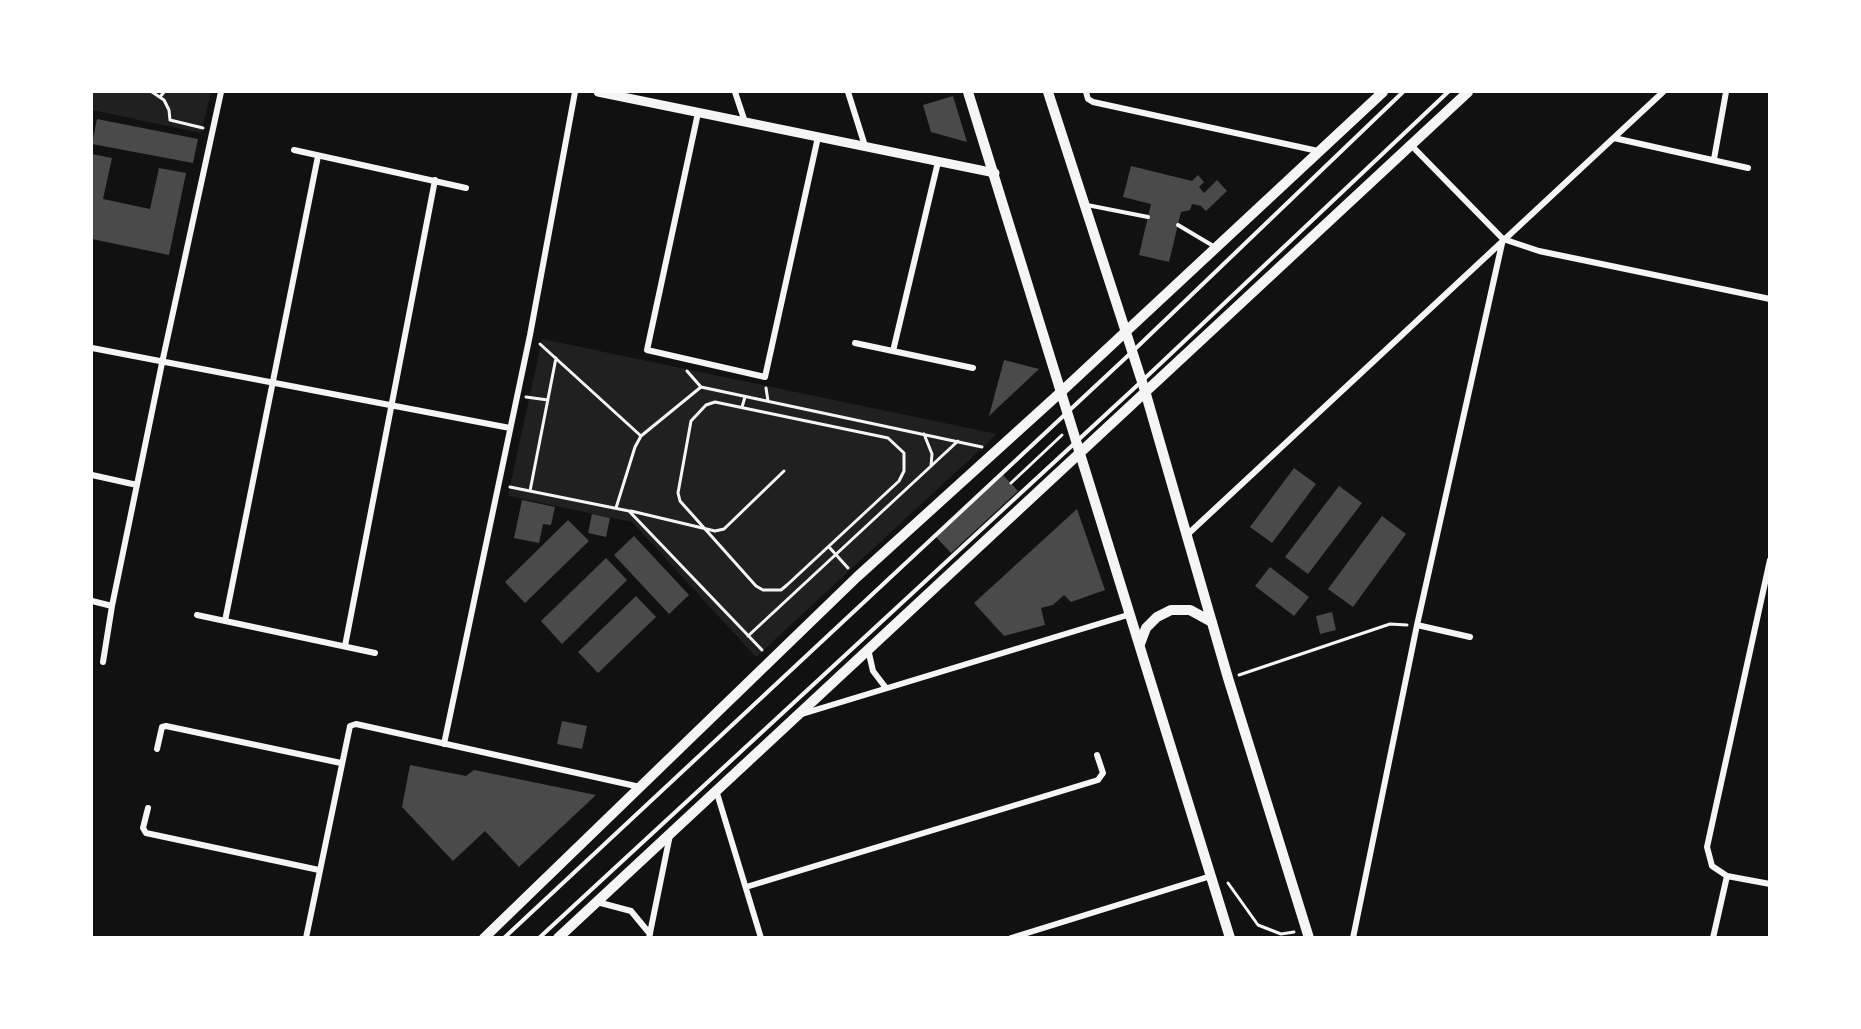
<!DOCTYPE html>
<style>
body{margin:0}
#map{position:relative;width:1861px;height:1029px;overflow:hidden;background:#111;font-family:"Nunito Sans",sans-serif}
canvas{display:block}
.frame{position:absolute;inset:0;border:93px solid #fff;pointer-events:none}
</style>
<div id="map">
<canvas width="1861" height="1029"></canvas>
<div class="frame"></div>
</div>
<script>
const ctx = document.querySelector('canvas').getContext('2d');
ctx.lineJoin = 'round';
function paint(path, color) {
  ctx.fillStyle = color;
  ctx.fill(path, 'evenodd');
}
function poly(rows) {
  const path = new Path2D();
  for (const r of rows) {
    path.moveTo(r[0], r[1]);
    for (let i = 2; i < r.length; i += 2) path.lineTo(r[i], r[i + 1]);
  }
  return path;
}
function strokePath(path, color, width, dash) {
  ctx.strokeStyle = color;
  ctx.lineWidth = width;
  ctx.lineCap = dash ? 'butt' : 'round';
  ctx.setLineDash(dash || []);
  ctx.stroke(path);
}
paint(poly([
 [92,92,211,92,201,133,92,110],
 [542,339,997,434,756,657,632,522,508,496]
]), '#202020');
paint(poly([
 [953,96,967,142,931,132,923,105],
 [97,119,198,139,193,163,92,144],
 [92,154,112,158,103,199,150,209,159,168,186,173,169,255,92,239],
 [1131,166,1192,181,1198,175,1204,182,1199,187,1204,193,1217,180,1227,191,1206,211,1201,206,1192,204,1190,210,1181,212,1169,262,1139,255,1151,204,1123,197],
 [1004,360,1039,369,989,416],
 [1294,468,1316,484,1272,543,1250,527],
 [1003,475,1018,491,951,553,936,537],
 [1339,486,1362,503,1308,574,1285,557],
 [522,500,555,507,551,525,543,524,539,543,514,538],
 [1077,509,1105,590,1071,602,1064,595,1053,605,1041,608,1045,625,1004,636,974,603],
 [592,514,610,518,606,537,588,533],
 [1382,516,1406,534,1353,607,1328,589],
 [568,520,589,541,525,603,505,582],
 [634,536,689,595,669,614,614,555],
 [606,558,627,580,562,644,541,621],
 [1270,567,1309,597,1294,616,1255,586],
 [636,596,656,617,598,673,578,652],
 [1332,612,1336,630,1320,634,1316,616],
 [562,721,587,726,582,749,557,744],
 [410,765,466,776,474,770,596,795,519,867,485,831,453,861,402,807]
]), '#4a4a4a');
strokePath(poly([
 [152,92,164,100,169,110,170,120,203,128],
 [160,97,164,92],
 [540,344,641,436],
 [687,371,701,387,982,447],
 [766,388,768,401],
 [526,397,548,400],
 [715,402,888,438,904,453,904,471,899,481,787,585,781,590,763,590,756,586,680,501,678,493,691,421,706,405,715,402],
 [742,407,745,397],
 [924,434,932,454,931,466],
 [1011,483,1062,435],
 [510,487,629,511,762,650],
 [530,491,556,358],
 [616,508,635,447,641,436,701,387],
 [631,511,715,531,724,529,784,471],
 [829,547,848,568],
 [748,636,958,441],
 [1239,675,1390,624,1407,625],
 [1228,883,1258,925,1281,934,1294,932]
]), '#f5f5f5', 3);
strokePath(poly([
 [1087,205,1148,217],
 [1178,225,1215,247],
 [504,938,1133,351,1403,92],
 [539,938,1142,381,1448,92]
]), '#f5f5f5', 4);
strokePath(poly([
 [735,92,745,122],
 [848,92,865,146],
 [1086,92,1088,99,1093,102,1318,151],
 [698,113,647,350,765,377,818,137],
 [1614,138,1748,168],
 [1410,144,1503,239,1539,251,1770,299],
 [294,150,466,188],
 [1714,159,1726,92],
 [855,343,973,368],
 [92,348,510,428],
 [893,351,938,162],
 [92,475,137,485],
 [1188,534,1663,92],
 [1770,560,1707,847,1712,866,1727,876,1770,884],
 [92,601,112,606],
 [197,615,375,653],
 [225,621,318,156],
 [1417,625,1470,637],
 [345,646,435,180],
 [868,649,873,671,886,688],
 [103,662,112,606,162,363,221,92],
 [802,714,1131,614],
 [444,744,530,335,575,92],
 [157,749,162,727,166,726,341,763],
 [716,790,761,938],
 [148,808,143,828,146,833,319,870],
 [746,887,1098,780,1103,773,1097,755],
 [597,902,631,911,650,934],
 [306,938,350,726,356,724,640,787],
 [649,938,670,835],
 [1011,938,1211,876],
 [1353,938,1417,625,1503,239],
 [1713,938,1727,876]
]), '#f5f5f5', 6);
strokePath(poly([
 [598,92,995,173]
]), '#f5f5f5', 9);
strokePath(poly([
 [968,92,1230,938],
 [1048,92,1145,391,1228,678,1309,938],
 [1140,644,1146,628,1157,617,1171,610,1190,610,1212,622],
 [484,938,857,577,1061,392,1383,92],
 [558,938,1468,92]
]), '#f5f5f5', 10);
</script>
